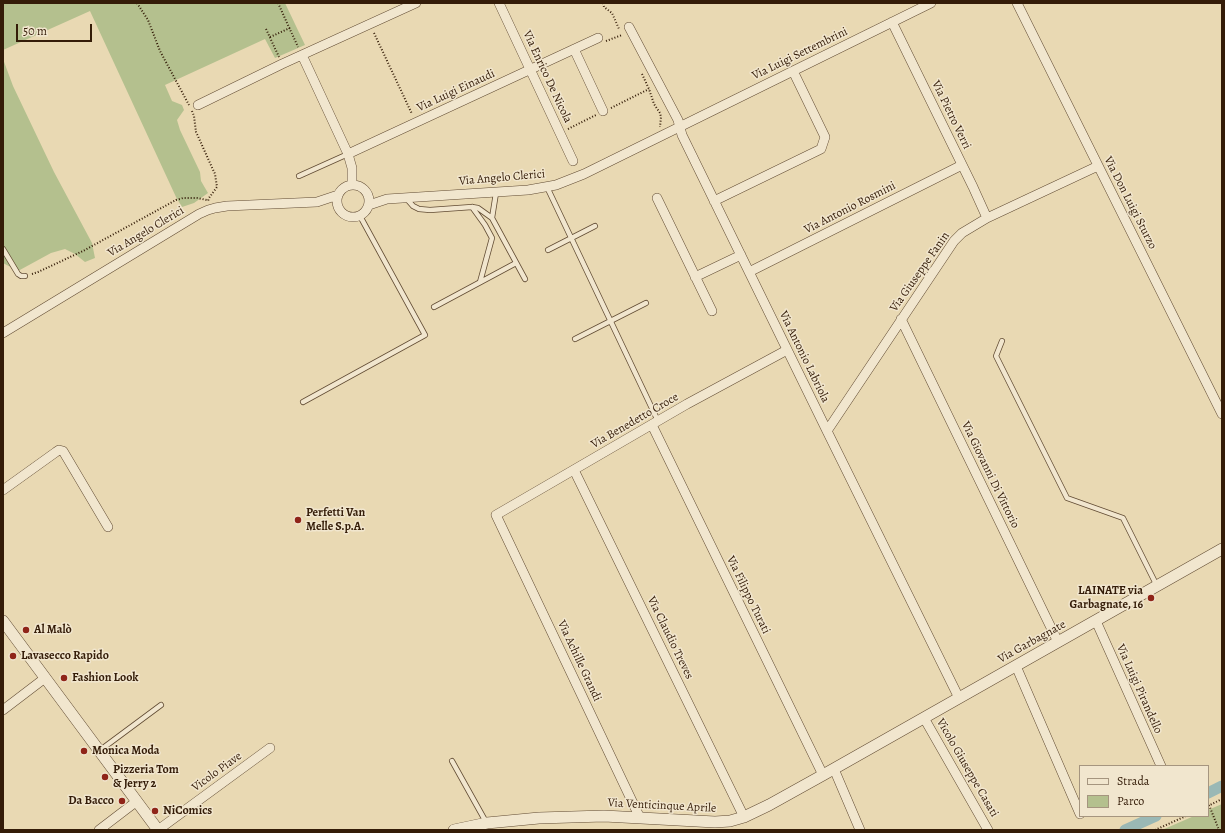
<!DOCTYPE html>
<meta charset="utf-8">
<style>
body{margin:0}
#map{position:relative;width:1225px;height:833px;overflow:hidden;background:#e9d9b3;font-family:Alegreya,serif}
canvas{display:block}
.frame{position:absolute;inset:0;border:4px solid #341c08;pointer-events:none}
.legend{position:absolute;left:1079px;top:765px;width:130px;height:52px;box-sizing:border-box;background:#f1e6ce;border:1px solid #a5957f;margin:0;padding:5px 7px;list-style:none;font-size:12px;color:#341c08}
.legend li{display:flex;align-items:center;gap:8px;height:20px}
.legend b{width:20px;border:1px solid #a5957f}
.scale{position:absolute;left:16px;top:24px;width:76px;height:18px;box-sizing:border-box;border:2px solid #341c08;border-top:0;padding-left:5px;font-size:12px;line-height:14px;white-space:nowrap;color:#341c08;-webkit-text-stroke:3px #f1e6ce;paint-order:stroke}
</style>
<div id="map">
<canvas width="1225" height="833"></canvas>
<div class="frame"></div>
<ul class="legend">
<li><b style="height:5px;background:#f1e6ce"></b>Strada</li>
<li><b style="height:11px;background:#b4c08e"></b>Parco</li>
</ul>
<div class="scale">50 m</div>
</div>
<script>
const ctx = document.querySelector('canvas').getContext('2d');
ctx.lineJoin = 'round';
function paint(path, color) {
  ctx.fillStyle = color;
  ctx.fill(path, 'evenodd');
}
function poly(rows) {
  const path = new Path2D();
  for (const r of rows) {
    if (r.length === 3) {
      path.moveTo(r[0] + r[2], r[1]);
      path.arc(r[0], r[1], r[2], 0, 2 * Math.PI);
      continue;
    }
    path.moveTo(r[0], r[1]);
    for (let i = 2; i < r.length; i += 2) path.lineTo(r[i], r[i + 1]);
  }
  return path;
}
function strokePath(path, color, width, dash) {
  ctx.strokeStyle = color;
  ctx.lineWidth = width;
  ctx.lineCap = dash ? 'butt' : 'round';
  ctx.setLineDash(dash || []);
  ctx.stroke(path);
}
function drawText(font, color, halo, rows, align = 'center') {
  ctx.font = font + ' Alegreya,serif';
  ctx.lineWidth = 3;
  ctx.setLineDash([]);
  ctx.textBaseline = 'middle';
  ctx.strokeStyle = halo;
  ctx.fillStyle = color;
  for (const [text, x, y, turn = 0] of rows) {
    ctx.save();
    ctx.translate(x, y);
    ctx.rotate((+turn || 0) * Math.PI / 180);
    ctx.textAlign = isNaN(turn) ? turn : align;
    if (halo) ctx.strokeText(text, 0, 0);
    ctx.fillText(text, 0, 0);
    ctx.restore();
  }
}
paint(poly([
 [3,3,285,3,305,45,275,58,265,39,165,85,172,101,182,105,184,110,177,120,180,130,200,172,201,181,208,193,194,203,182,207,176,197,90,11,3,50],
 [3,59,13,86,54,172,92,243,95,258,85,262,75,254,65,249,51,253,18,271,3,263],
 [1222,804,1222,828,1218,830,1162,830,1194,816,1208,816,1208,810]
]), '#b4c08e');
strokePath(poly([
 [1208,793,1222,786],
 [1125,830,1156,816]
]), '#9ab8b5', 11);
const service = poly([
 [299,176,348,154],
 [547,187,658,421],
 [406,198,413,206,419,209,430,210,472,207,478,208,492,218,496,193],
 [472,207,485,225,492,238,480,282],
 [492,218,525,279],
 [3,249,18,274,21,276,25,276],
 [548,250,595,226],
 [434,307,516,263],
 [575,339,646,303],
 [1002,341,996,356,1067,498,1123,518,1157,586],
 [303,402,425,335,360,216],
 [99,751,161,705],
 [452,761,486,822]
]);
const minor = poly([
 [499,3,573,161],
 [1017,3,1222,414],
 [892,22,973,187,987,218],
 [629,27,678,120,682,135,827,431,959,698],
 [574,49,603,111],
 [302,55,348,154,352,168,352,185],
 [198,105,282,64,416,3],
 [348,154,598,38],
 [353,201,16],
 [657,198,712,311],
 [714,201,821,149,825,137,793,71],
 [369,205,387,199,528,190,556,185,584,174,931,3],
 [749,272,962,165],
 [695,277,741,255],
 [901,319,1058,642],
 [3,333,199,214,208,210,215,208,227,206,317,202,338,195],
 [652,425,823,775],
 [827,431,954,241,962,233,987,218,1098,166],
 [574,470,744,817],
 [3,490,56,452,59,450,63,451,108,527],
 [1096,621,1161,766],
 [1016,666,1080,814],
 [3,710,45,678],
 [924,718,988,830],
 [834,769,860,830],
 [640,818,496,515,687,404,787,350],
 [99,830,137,801],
 [158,830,270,748]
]);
const tertiary = poly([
 [3,621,158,830],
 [454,830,487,823,539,818,604,816,715,822,730,821,744,817,769,805,823,775,1222,549]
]);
strokePath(service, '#614b33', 6);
strokePath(minor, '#614b33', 10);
strokePath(tertiary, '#614b33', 12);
strokePath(poly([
 [137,3,148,20,160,51,189,105],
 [278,3,298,47],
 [603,3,604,7,612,13,619,29],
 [266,29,279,57],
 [374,33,412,114],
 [270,37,290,28],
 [606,41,622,35],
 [642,74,649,89,654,104,660,113,661,117,660,127],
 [611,108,649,89],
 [192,111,194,116,196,132,215,174,217,187,209,198,208,201],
 [568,129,596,115],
 [32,274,38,272,83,251,176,200,183,198,197,198,207,200],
 [1209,805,1219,830],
 [1208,806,1222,799],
 [1155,830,1186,816]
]), '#341c08', 2, [1, 2]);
strokePath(service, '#f1e6ce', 4.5);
strokePath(minor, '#f1e6ce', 9);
strokePath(tertiary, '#f1e6ce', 11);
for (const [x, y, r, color] of [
 [298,520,4,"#8f2418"],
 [1151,598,4,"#8f2418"],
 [26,630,4,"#8f2418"],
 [13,656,4,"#8f2418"],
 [64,678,4,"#8f2418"],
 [84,751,4,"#8f2418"],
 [105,777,4,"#8f2418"],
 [122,801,4,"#8f2418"],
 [155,811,4,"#8f2418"]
]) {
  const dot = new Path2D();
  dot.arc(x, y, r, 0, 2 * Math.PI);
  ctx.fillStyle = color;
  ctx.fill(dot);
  strokePath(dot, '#f1e6ce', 1.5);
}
drawText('12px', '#341c08', '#f1e6ce', [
 ["Via Luigi Settembrini",800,54,-26],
 ["Via Enrico De Nicola",547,77,65],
 ["Via Luigi Einaudi",456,91,-25],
 ["Via Pietro Verri",951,115,64],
 ["Via Angelo Clerici",502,178,-5],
 ["Via Don Luigi Sturzo",1130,203,63],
 ["Via Antonio Rosmini",850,208,-27],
 ["Via Angelo Clerici",146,232,-31],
 ["Via Giuseppe Fanin",920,272,-55],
 ["Via Antonio Labriola",804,357,64],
 ["Via Benedetto Croce",635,421,-30],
 ["Via Giovanni Di Vittorio",990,475,64],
 ["Via Filippo Turati",748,595,64],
 ["Via Claudio Treves",670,638,64],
 ["Via Garbagnate",1032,642,-29],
 ["Via Achille Grandi",579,661,65],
 ["Via Luigi Pirandello",1139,689,66],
 ["Vicolo Giuseppe Casati",967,768,60],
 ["Vicolo Piave",217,772,-36],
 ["Via Venticinque Aprile",662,806,3]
]);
drawText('bold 12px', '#341c08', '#f1e6ce', [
 ["Perfetti Van",306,513],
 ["Melle S.p.A.",306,527],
 ["LAINATE via",1143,591,"right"],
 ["Garbagnate, 16",1143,605,"right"],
 ["Al Malò",34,630],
 ["Lavasecco Rapido",21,656],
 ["Fashion Look",72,678],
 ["Monica Moda",92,751],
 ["Pizzeria Tom",113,770],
 ["& Jerry 2",113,784],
 ["Da Bacco",114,801,"right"],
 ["NiComics",163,811]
], 'left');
</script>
